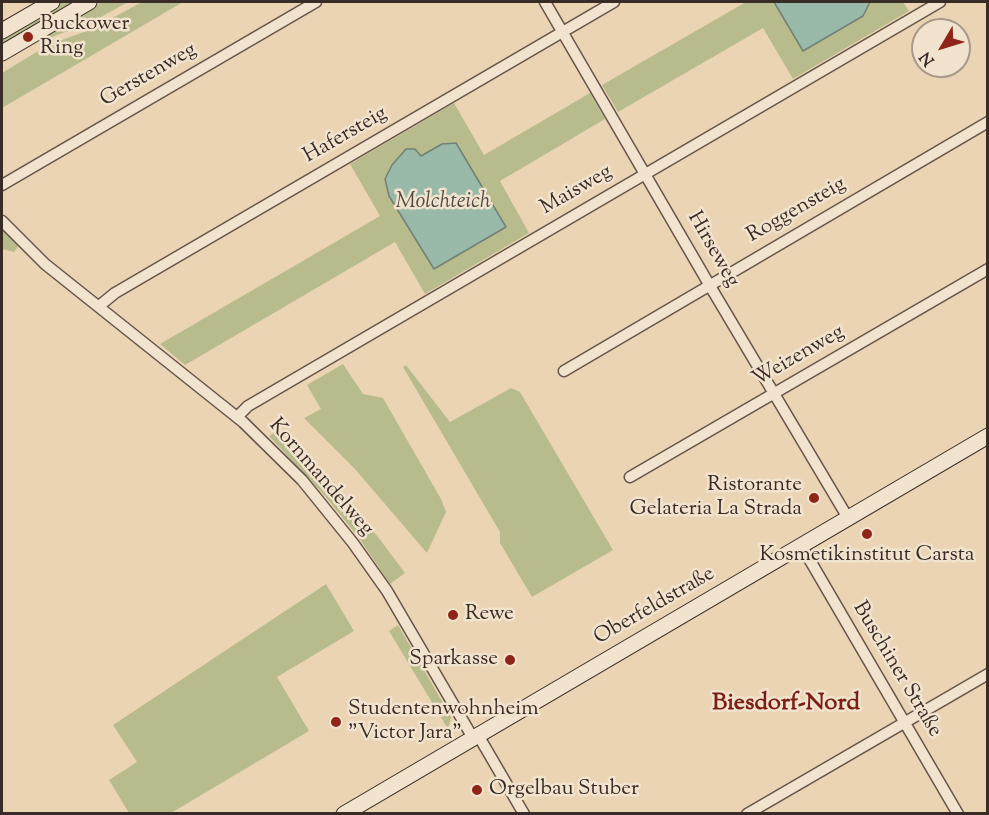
<!DOCTYPE html>
<html>
<head>
<meta charset="utf-8">
<style>
	body { margin:0 }
	#map { position:relative; width:989px; height:815px; overflow:hidden; background:#ebd4b4; font-family:"Sorts Mill Goudy",serif }
	canvas { display:block }
	.frame { position:absolute; inset:0; border:3px solid #392b26; pointer-events:none }
	.north { position:absolute; left:911px; top:18px; width:60px; height:60px; box-sizing:border-box; background:#f2e3ce; border:2px solid #a8998b; border-radius:50%; rotate:232deg; font-size:16px; font-weight:700; line-height:24px; text-align:center; color:#392b26 }
	.north::after { content:''; display:block; margin:auto; width:21px; height:27px; background:#8f2418; clip-path:polygon(50% 0,100% 100%,50% 72%,0 100%) }
</style>
</head>
<body>
<div id="map">
<canvas width="989" height="815"></canvas>
<div class="frame"></div>
<div class="north">N</div>
</div>
<script>
const c = document.querySelector('canvas').getContext('2d');
c.lineJoin = 'round';
function fill(path, color) { c.fillStyle = color; c.fill(path, 'evenodd'); }
const shape = rows => new Path2D(rows.map(r => 'M' + r).join(''));
function strokePath(path, color, width, dash) { c.strokeStyle = color; c.lineWidth = width; c.lineCap = dash ? 'butt' : 'round'; c.setLineDash(dash || []); c.stroke(path); }
function write(font, color, halo, rows, align = 'center') {
  c.font = font + ' "Sorts Mill Goudy",serif'; c.lineWidth = 5; c.setLineDash([]); c.textBaseline = 'middle'; c.strokeStyle = halo; c.fillStyle = color; for (const [text, x, y, turn = 0] of rows) {
    c.save(); c.translate(x, y); c.rotate((+turn || 0) * Math.PI / 180); c.textAlign = isNaN(turn) ? turn : align; if (halo) c.strokeText(text, 0, 0); c.fillText(text, 0, 0); c.restore();
  }
}
const green = shape([
	[61,2,78,2,2,46,2,36],
	[102,2,128,2,90,23,46,39,44,35],
	[142,2,183,2,2,108,2,73,48,45,92,29],
	[746,2,903,2,909,11,793,79,763,28,618,112,602,85],
	[590,93,605,119,500,181,529,233,425,294,395,242,185,365,160,344,380,216,350,164,454,103,484,155],
	[2,227,19,245,14,252,2,249],
	[343,364,363,394,383,398,441,499,446,512,427,553,355,469,304,418,321,409,307,385],
	[406,365,450,422,511,388,520,392,613,550,532,597,500,543,500,532,403,367],
	[276,432,335,487,378,537,405,573,390,584,359,538,325,496,269,436],
	[326,584,354,631,277,677,309,731,171,813,129,813,109,780,137,762,113,725],
	[398,625,451,717,448,729,389,631]
]);
const water = shape([
	[774,2,870,2,863,16,803,51,774,2],
	[456,143,506,227,434,269,389,196,385,179,392,165,406,149,415,149,421,156,442,144,456,143]
]);
const street = shape([
	[545,2,710,286,848,518],
	[2,185,316,2],
	[2,221,45,264,243,422,302,480,353,543,387,591,473,738],
	[99,306,115,293,614,2],
	[564,371,988,122],
	[237,417,248,406,940,2],
	[630,477,988,269],
	[801,545,958,814],
	[478,735,524,814],
	[747,814,988,674]
]);
const secondary = shape([
	[2,31,52,2],
	[2,53,89,2],
	[344,814,988,436]
]);
const markers = [
	[28,37,6,"#8f2418"],
	[814,498,6,"#8f2418"],
	[867,534,6,"#8f2418"],
	[453,615,6,"#8f2418"],
	[510,660,6,"#8f2418"],
	[336,722,6,"#8f2418"],
	[477,790,6,"#8f2418"]
];
const poiNames = [
	["Buckower",40,25],
	["Ring",40,49],
	["Ristorante",802,486,"right"],
	["Gelateria La Strada",802,510,"right"],
	["Kosmetikinstitut Carsta",867,556,"center"],
	["Rewe",465,615],
	["Sparkasse",498,660,"right"],
	["Studentenwohnheim",348,710],
	["\"Victor Jara\"",348,734],
	["Orgelbau Stuber",489,790]
];
const streetNames = [
	["Gerstenweg",149,76,-30],
	["Hafersteig",346,136,-30],
	["Maisweg",577,191,-30],
	["Roggensteig",797,211,-30],
	["Hirseweg",712,250,60],
	["Weizenweg",799,357,-30],
	["Kornmandelweg",320,478,49],
	["Oberfeldstraße",655,607,-30],
	["Buschiner Straße",896,670,59]
];
const waterNames = [
	["Molchteich",443,203]
];
const quarterNames = [
	["Biesdorf-Nord",786,705]
];
fill(green, '#b8bc8c');
fill(water, '#99b9a9');
strokePath(water, '#738075', 1.5);
strokePath(street, '#66554a', 13);
strokePath(secondary, '#392b26', 17);
strokePath(street, '#f2e3ce', 10);
strokePath(secondary, '#f2e3ce', 15);
for (const [x, y, r, color] of markers) { const dot = new Path2D(); dot.arc(x, y, r, 0, 2 * Math.PI); c.fillStyle = color; c.fill(dot); strokePath(dot, '#f2e3ce', 2); }
write('21px', '#392b26', '#f2e3ce', poiNames, 'left');
write('21px', '#392b26', '#f2e3ce', streetNames);
write('italic 22px', '#514e47', '#f2e3ce', waterNames);
write('bold 24px', '#7a1f14', '#f2e3ce', quarterNames);
</script>
</body>
</html>
